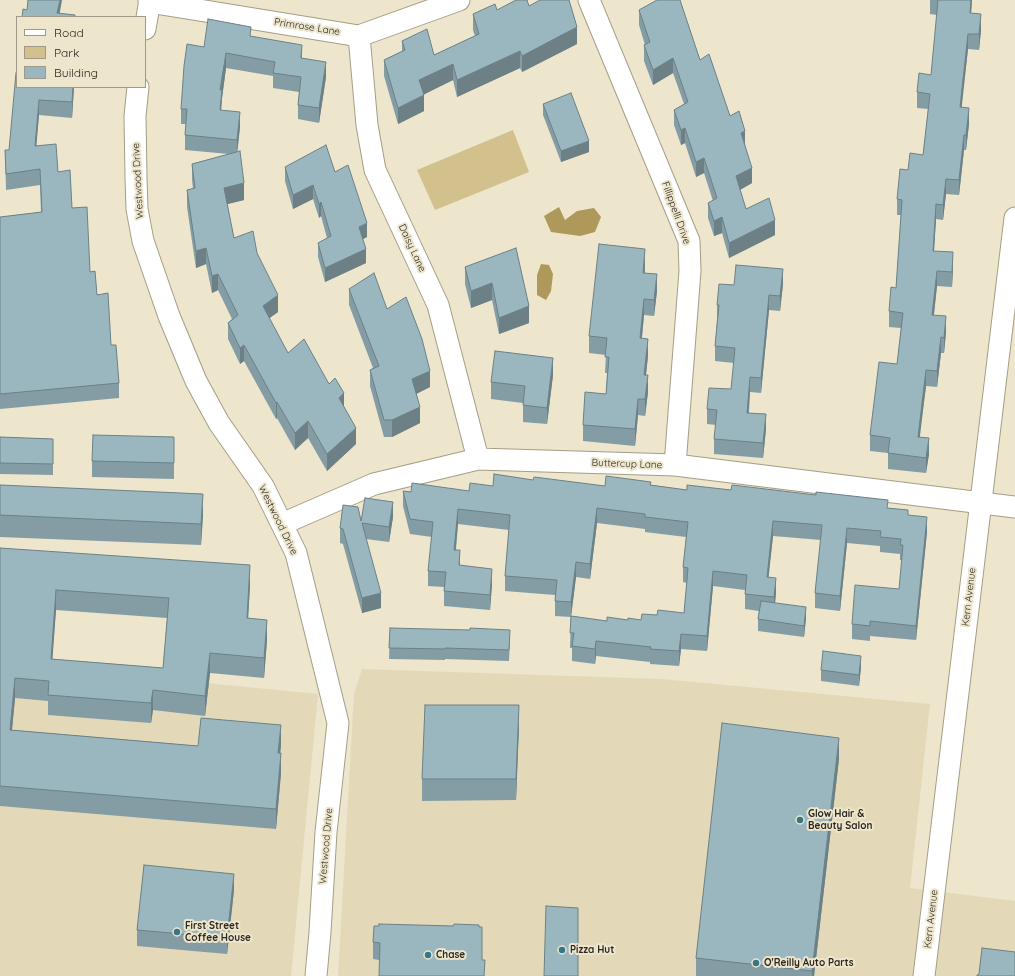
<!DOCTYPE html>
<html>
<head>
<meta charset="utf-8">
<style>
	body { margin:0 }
	#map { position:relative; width:1015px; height:976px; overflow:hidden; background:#ede5cc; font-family:Quicksand,sans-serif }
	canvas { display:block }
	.legend { position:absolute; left:16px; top:16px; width:130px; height:72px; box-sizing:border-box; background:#ede5cc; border:1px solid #a09987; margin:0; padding:5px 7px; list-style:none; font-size:12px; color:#2c281f }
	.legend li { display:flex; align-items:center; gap:8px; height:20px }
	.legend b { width:20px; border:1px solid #a09987 }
</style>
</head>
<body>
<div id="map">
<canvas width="1015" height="976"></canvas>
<ul class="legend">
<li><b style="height:5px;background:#fff"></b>Road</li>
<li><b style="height:11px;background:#d2c18c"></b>Park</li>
<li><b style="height:11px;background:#9ab7c0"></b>Building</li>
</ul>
</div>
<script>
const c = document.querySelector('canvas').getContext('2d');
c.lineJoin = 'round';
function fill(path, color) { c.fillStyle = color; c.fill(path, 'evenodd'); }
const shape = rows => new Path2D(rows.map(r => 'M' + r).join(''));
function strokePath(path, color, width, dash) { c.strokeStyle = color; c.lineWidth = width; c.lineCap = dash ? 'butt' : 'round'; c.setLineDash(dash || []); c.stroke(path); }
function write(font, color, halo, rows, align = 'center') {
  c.font = font + ' Quicksand,sans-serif'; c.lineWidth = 4; c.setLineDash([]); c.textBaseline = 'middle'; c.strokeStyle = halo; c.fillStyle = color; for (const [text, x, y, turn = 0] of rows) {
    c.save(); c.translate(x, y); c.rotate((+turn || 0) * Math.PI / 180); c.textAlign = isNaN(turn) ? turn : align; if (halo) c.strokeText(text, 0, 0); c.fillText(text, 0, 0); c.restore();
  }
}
const built = shape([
	[0,663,318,694,291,976,0,976],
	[362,669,661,679,930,704,910,888,1015,901,1015,976,338,976,354,694]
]);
const green = shape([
	[513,130,529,172,435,210,417,170]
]);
const water = shape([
	[559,207,565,220,577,211,594,208,601,217,595,232,580,236,551,232,544,216],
	[541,264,549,265,553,274,551,291,546,300,537,295,537,275]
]);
const minor = shape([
	[589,0,689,241,690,271,675,465],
	[149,2,359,36,459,0],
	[145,29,150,0],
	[359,36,367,125,375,170,438,305,478,459],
	[138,87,135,116,136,177,137,209,143,241,169,316,196,381,219,423,263,486,296,553,338,723,326,832,320,932,316,976],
	[282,524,374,484,478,459,675,465,1015,507],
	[924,976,1015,218]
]);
const wall = shape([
	[930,0,972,0,971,13,981,30,979,50,968,49,961,107,969,124,966,150,964,150,959,195,946,194,943,220,936,219,934,251,953,268,952,287,937,286,934,315,946,332,944,353,941,353,937,387,926,386,919,437,929,454,926,473,888,469,888,453,870,451,870,435,897,364,901,328,889,327,889,311,896,288,901,215,897,215,897,199,908,170,923,155,928,109,917,108,917,92,931,75,937,15,930,14],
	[529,6,577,44,522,72,520,68,457,97,453,80,424,94,424,111,398,124,384,76,384,60,402,51,402,41,434,55,475,36,473,30,473,14],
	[639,10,700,60,745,146,752,183,740,190,746,209,775,235,729,258,722,233,714,236,708,218,708,203,713,201,704,173,696,177,685,143,681,145,674,125,674,110,684,104,673,73,653,85,644,61,644,45,645,45,639,25],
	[251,36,302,58,326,77,319,123,298,119,298,105,299,92,273,88,273,76,226,68,222,98,221,110,240,127,237,152,244,200,227,204,234,238,257,253,278,312,269,318,288,353,329,384,344,408,356,444,327,471,308,438,295,450,277,418,276,419,244,361,240,364,228,339,228,323,232,319,218,290,212,293,206,264,196,268,193,248,187,207,187,190,193,189,192,180,192,164,229,154,185,150,185,135,186,124,181,124,181,109,204,47],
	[17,73,74,87,72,118,39,115,36,146,58,172,72,208,90,272,97,295,111,345,119,383,119,398,0,409,0,217,41,212,40,185,6,190,5,150,9,150],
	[543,104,589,152,561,162,543,115],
	[285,167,335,172,367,237,363,239,366,263,325,282,318,257,318,243,327,238,321,216,319,218,313,199,293,209,285,181],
	[645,266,645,273,657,291,654,316,644,315,642,338,648,356,646,375,648,392,645,416,638,415,635,446,583,441,583,425,606,394,607,373,605,373,606,355,589,353,589,336],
	[465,267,529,306,529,323,499,334,492,300,471,308,465,284],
	[783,284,780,311,769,310,761,393,750,392,749,413,766,429,763,458,714,454,714,439,716,425,707,424,707,409,731,389,734,363,715,361,715,346,717,320,717,305,734,285],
	[349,289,387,309,430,387,416,394,420,423,392,437,384,437,370,386,370,370,373,368,349,305],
	[553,375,547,424,523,422,523,403,491,399,491,382],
	[0,437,53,439,53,475,0,474],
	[174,454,174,479,92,477,92,461],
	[533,480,605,486,651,485,687,490,888,508,908,515,927,532,916,640,870,636,870,641,852,639,852,624,899,589,902,560,900,560,900,554,880,552,880,546,847,543,840,611,815,608,815,593,821,540,773,536,768,577,776,593,775,603,806,618,804,637,758,631,758,619,759,611,745,609,745,590,713,586,707,651,681,649,679,666,650,664,650,662,596,656,595,664,572,661,572,648,570,648,571,617,555,616,555,595,505,591,505,576,509,530,458,524,456,550,460,565,492,584,490,610,444,606,444,587,428,586,428,571,432,537,410,534,403,506,403,491,411,492,469,491,493,486],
	[597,523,645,529,645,532,686,537,683,567,683,582,687,583,684,613,657,615,641,620,607,621,571,616,576,577,590,579],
	[0,485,203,515,201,545,0,537],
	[393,517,389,542,366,539,381,608,362,613,343,544,340,543,340,528],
	[0,548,250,585,248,618,267,640,264,678,210,673,205,716,153,710,151,723,48,715,48,701,15,698,12,730,198,746,281,745,280,753,281,773,276,829,0,806],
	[56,610,167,618,163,668,52,659],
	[390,628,510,641,509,661,445,659,445,660,389,659],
	[861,667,859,686,821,681,821,670],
	[519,726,516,800,422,801,422,779],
	[839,759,814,976,696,976,696,958],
	[234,890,227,954,137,946,137,930],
	[479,925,379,960,373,959,373,942,453,926]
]);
const shadedWall = shape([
	[60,0,62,0,59,17,57,13],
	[971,0,972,0,970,29,970,13],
	[981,14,981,30,979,50,979,34],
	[577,27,577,44,522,72,522,56],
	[968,34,968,49,960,123,960,107],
	[302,45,302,60,301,58],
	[520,51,520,68,457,97,457,80],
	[226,53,226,68,222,98,220,125,220,90],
	[673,58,673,73,653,85,653,70],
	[326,62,326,77,319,123,319,108],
	[453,64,453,80,419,97,419,80],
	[73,87,74,87,72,118,72,102],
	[424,95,424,111,398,124,398,108],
	[39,100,39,115,35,162,35,146],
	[969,108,969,124,966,150,966,135],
	[240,112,240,127,237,155,237,140],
	[685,128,685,143,681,145,681,130],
	[745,131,745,146,741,133],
	[964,135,964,150,959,195,959,180],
	[589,141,589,152,561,162,561,151],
	[704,158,704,173,696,177,696,162],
	[752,168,752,183,736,192,736,176],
	[946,179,946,194,943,220,943,205],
	[244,183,244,200,224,205,224,188],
	[313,185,313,199,293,209,293,195],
	[321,202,321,216,319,218,319,204],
	[936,204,936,219,933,267,933,251],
	[722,217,722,233,714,236,714,221],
	[775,220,775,235,729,258,729,243],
	[367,223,367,237,359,241,359,227],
	[206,248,206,264,196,268,196,251],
	[366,249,366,263,325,282,325,268],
	[645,249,645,266,643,289,643,273],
	[953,252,953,268,952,287,952,272],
	[783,269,783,284,780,311,780,296],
	[937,271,937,286,932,330,932,315],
	[218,274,218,290,212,293,212,276],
	[657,274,657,291,654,316,654,300],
	[492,283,492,300,471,308,471,291],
	[278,295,278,312,263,323,263,306],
	[769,295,769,310,761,393,761,378],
	[644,299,644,315,640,355,640,338],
	[529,306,529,323,499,334,499,318],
	[946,316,946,332,944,353,944,338],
	[941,337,941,353,937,387,937,371],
	[648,339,648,356,644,391,644,375],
	[244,345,244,361,240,364,240,348],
	[553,358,553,375,547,424,547,408],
	[926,370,926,386,918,452,918,437],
	[430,371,430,387,412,396,412,379],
	[648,375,648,392,645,416,645,399],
	[750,377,750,392,747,428,747,413],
	[344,393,344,410,339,398],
	[638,399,638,415,635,446,635,429],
	[277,402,277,418,276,419,276,403],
	[420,407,420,423,392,437,392,420],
	[766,414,766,429,763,458,763,443],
	[308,421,308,438,295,450,295,433],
	[356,428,356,444,327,471,327,454],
	[929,438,929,454,926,473,926,458],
	[203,494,203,515,201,545,201,524],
	[393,502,393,517,389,542,389,527],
	[597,508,597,523,590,579,590,564],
	[458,509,458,524,454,565,454,550],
	[927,517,927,532,916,640,916,626],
	[773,521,773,536,767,592,767,577],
	[847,528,847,543,840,611,840,596],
	[460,550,460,565,459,580,459,565],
	[576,562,576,577,571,617,571,602],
	[250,565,250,585,247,638,247,618],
	[492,569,492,584,490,610,490,595],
	[713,571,713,586,707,651,707,636],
	[776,578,776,593,774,612,774,597],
	[56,590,56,610,51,679,51,659],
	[381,593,381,608,362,613,362,598],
	[806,607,806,618,804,637,804,626],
	[267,620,267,640,264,678,264,658],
	[681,634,681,649,679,666,679,651],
	[596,641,596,656,595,664,595,649],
	[210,653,210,673,205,716,205,696],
	[861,656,861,667,859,686,859,675],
	[15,678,15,698,10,750,10,730],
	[153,690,153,710,151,723,151,703],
	[519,705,519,726,516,800,516,779],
	[281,725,281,745,278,773,278,753],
	[839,738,839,759,814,976,812,976,812,971],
	[281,753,281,773,276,829,276,809],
	[234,874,234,890,227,954,227,938]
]);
const building = shape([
	[28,0,60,0,57,13,75,15,75,17,22,17,23,9,27,10,28,0],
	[516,0,527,0,529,6,540,0,569,0,577,27,522,56,520,51,457,80,453,64,419,80,424,95,398,108,384,60,405,50,402,41,427,29,434,55,479,34,473,14,495,4,497,10,516,0],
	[657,0,680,0,700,60,709,54,730,116,739,111,745,131,741,133,752,168,736,176,746,209,769,198,775,220,729,243,722,217,714,221,708,203,717,198,704,158,696,162,685,128,681,130,674,110,688,102,673,58,653,70,644,45,650,42,639,10,657,0],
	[938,0,971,0,970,13,981,14,979,34,968,34,960,107,969,108,966,135,964,135,959,180,946,179,943,205,936,204,933,251,953,252,952,272,937,271,932,315,946,316,944,338,941,337,937,371,926,370,918,437,929,438,926,458,888,453,890,438,870,435,879,362,897,364,903,313,889,311,891,287,896,288,902,200,897,199,900,169,908,170,910,153,923,155,930,94,917,92,919,73,931,75,938,0],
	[208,19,251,27,250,36,302,45,301,58,326,62,319,108,298,105,301,77,273,73,275,62,226,53,220,90,222,90,220,110,240,112,237,140,185,135,187,109,181,109,184,66,187,44,204,47,208,19],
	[16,73,17,73,17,87,73,87,72,102,39,100,35,146,56,144,58,172,70,170,72,208,87,207,90,272,95,271,97,295,108,293,111,345,116,345,119,383,0,394,0,217,42,212,40,169,6,174,5,150,9,150,16,73],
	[571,93,589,141,561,151,543,104,571,93],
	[326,145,335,172,348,165,367,223,359,227,366,249,325,268,318,243,331,236,321,202,319,204,313,185,293,195,285,167,326,145],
	[240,151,244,183,224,188,234,238,253,231,257,253,278,295,263,306,288,353,304,339,329,384,335,378,344,393,339,398,356,428,327,454,308,421,295,433,277,402,276,403,244,345,240,348,228,323,238,315,218,274,212,276,206,248,196,251,193,231,187,190,195,188,192,164,240,151],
	[599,244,645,249,643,273,657,274,654,300,644,299,640,338,648,339,644,375,648,375,645,399,638,399,635,429,583,425,585,392,606,394,609,357,605,357,607,338,589,336,599,244],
	[516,248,529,306,499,318,492,283,471,291,465,267,516,248],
	[736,265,783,269,780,296,769,295,761,378,750,377,747,413,766,414,763,443,714,439,717,410,707,409,709,388,731,389,735,348,715,346,719,305,717,305,719,284,734,285,736,265],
	[374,273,387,309,406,297,422,339,430,371,412,379,420,407,392,420,384,420,370,370,379,366,349,289,374,273],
	[495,351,553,358,547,408,523,405,525,386,491,382,495,351],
	[93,435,174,437,174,463,92,461,93,435],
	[0,437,53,439,53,464,0,463,0,437],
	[494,474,533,480,534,477,605,486,606,476,651,482,650,485,687,490,687,485,731,490,732,485,816,495,816,492,888,500,887,508,908,510,908,515,927,517,916,626,870,621,870,626,852,624,855,585,899,589,903,545,900,545,901,539,880,537,881,531,847,528,840,596,815,593,822,525,773,521,767,577,776,578,774,597,745,594,747,575,713,571,707,636,681,634,679,651,650,649,651,647,596,641,595,649,572,646,574,633,570,633,571,616,607,621,607,617,628,620,628,618,641,620,642,614,657,615,658,610,684,613,688,568,683,567,688,522,645,517,645,514,597,508,590,564,576,562,571,602,555,601,557,580,505,576,510,515,458,509,454,550,460,550,459,565,492,569,490,595,444,591,446,572,428,571,433,522,410,519,403,491,411,492,412,483,469,491,470,483,493,486,494,474],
	[0,485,203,494,201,524,0,515,0,485],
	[365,498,393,502,389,527,362,523,381,593,362,598,343,529,340,528,343,505,358,507,361,521,365,498],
	[0,548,250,565,247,618,267,620,264,658,210,653,205,696,153,690,151,703,48,695,49,681,15,678,10,730,198,746,201,718,281,725,278,753,281,753,276,809,0,786,0,548],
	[56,590,169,598,163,668,51,659,56,590],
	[761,601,806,607,804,626,758,619,761,601],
	[390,628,470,630,470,628,510,630,509,650,445,648,445,649,389,648,390,628],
	[823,651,861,656,859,675,821,670,823,651],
	[425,705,519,705,516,779,422,779,425,705],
	[722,723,839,738,812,971,696,958,722,723],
	[144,865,234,874,227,938,137,930,144,865],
	[546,906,578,908,578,976,544,976,546,906],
	[379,924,453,926,454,924,479,925,479,927,482,927,482,960,485,960,484,976,379,976,380,943,373,942,374,926,379,926,379,924],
	[982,948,1015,952,1015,976,977,976,977,975,979,974,982,948]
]);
const markers = [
	[800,820,4,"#347788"],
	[177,932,4,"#347788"],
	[562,950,4,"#347788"],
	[428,955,4,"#347788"],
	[756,963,4,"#347788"]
];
const streetNames = [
	["Primrose Lane",307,27,9],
	["Westwood Drive",138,181,-93],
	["Fillippelli Drive",676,213,70],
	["Daisy Lane",412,248,65],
	["Buttercup Lane",627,464,2],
	["Westwood Drive",278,520,64],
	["Kern Avenue",969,597,-83],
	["Westwood Drive",326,846,-85],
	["Kern Avenue",931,919,-83]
];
const poiNames = [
	["Glow Hair &",808,814],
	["Beauty Salon",808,826],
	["First Street",185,926],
	["Coffee House",185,938],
	["Pizza Hut",570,950],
	["Chase",436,955],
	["O'Reilly Auto Parts",764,963]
];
fill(built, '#e3d9b8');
fill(green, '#d2c18c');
fill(water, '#ae995b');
strokePath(minor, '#a59d85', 23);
strokePath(minor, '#fff', 21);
fill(wall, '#849da5');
fill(shadedWall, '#6c8086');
fill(building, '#9ab7c0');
strokePath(building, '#6c8086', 1);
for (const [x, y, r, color] of markers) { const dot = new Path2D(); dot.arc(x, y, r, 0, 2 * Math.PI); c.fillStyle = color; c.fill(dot); strokePath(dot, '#ede5cc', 1.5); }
write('10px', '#2c281f', '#ede5cc', streetNames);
write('bold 10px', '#2c281f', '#ede5cc', poiNames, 'left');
</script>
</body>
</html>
